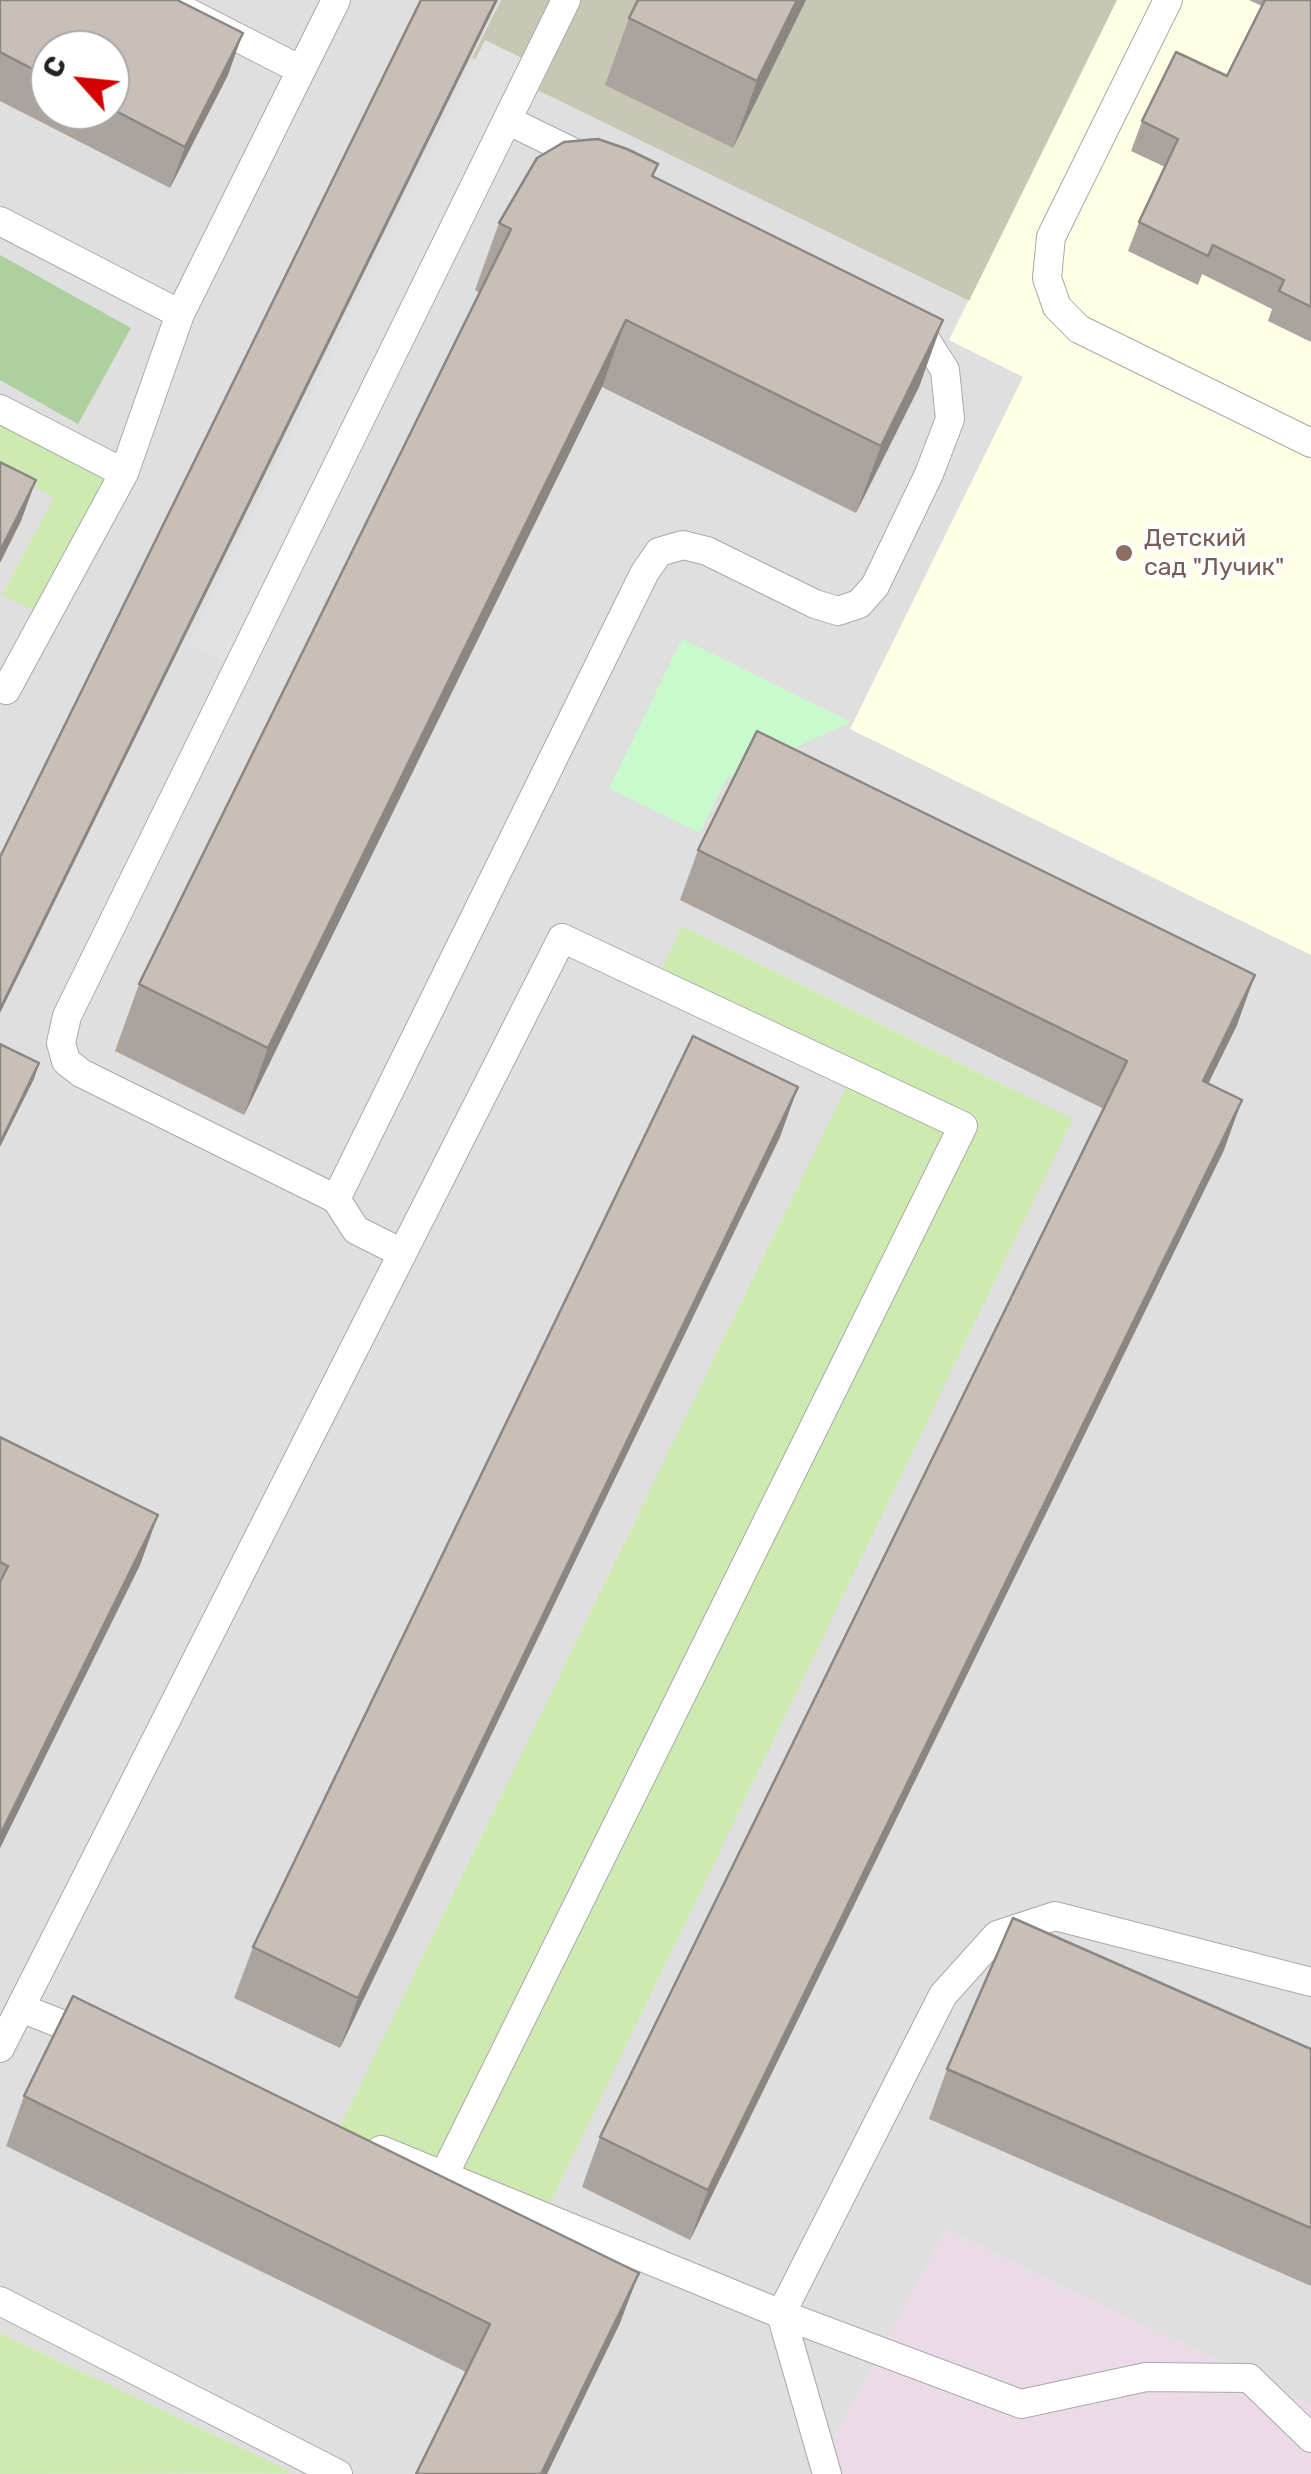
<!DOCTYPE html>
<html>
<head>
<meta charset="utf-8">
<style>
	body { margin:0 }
	#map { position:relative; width:1311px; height:2474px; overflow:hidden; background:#f2efe9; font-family:Rubik,sans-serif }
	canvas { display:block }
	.north { position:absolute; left:30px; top:30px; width:100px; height:100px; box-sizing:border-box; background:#fff; border:2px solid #a7a7a7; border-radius:50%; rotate:297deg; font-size:28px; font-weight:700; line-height:40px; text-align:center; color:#222 }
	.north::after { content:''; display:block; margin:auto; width:35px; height:45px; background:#d40000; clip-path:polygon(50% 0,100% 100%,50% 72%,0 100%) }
</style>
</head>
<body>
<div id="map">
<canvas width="1311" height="2474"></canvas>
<div class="north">С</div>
</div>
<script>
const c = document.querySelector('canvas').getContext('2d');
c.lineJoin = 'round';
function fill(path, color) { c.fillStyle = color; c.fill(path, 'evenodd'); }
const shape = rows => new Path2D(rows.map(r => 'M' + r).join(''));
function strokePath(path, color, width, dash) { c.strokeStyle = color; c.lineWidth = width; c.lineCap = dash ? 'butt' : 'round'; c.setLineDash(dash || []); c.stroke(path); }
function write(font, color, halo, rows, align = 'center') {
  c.font = font + ' Rubik,sans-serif'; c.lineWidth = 8; c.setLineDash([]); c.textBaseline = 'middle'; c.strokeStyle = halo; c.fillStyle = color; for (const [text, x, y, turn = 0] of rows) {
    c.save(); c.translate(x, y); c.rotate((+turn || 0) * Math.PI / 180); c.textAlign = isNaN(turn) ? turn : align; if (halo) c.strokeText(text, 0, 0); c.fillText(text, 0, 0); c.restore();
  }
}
const residential = shape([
	[0,0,501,0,473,58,968,301,1117,0,1311,0,1311,2406,946,2230,815,2474,0,2474],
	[50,50,110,50,110,110,50,110]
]);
const industrial = shape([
	[946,2230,1311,2406,1311,2474,815,2474]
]);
const education = shape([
	[1117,0,1311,0,1311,955,850,729,1023,377,949,340]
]);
const construction = shape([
	[501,0,1117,0,969,301,472,58]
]);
const grass = shape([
	[0,409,124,473,46,617,2,595,54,497,0,470],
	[682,926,1073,1119,544,2216,337,2133,852,1075,656,981],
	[0,2333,294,2473,0,2474]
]);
const forest = shape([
	[0,255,131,328,78,424,0,380]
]);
const park = shape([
	[682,639,851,722,726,779,700,833,609,788]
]);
const parking = shape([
	[485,40,522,58,226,662,188,643]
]);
const lane = shape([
	[164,0,301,70],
	[1168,0,1051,237,1047,278,1057,307,1079,329,1311,443],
	[507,120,591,161],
	[0,221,180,314,124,473,0,409],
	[180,314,336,0],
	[6,690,124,473],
	[336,1199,645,572,659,552,683,545,707,551,815,604,838,611,859,604,875,586,929,474,950,419,945,370,922,334,909,325],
	[402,1253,356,1230,336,1199,81,1073,66,1061,61,1043,67,1016,566,0],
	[21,2008,94,2037],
	[0,2048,562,938,963,1126,444,2175],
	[381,2150,781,2314,1021,2404,1146,2377,1249,2378,1311,2438],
	[0,2301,338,2474],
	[827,2474,781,2314,943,1995,997,1935,1055,1916,1311,1982]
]);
const wall = shape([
	[0,0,228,75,170,188,0,101],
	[50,50,110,50,110,110,50,110],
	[638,0,806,0,733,148,605,85,629,18],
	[1249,0,1311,0,1311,342,1268,321,1272,309,1202,274,1198,285,1128,251,1139,222,1165,167,1131,151,1142,121,1227,76,1262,6],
	[658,164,653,177,943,320,919,387,856,513,602,387,244,1115,115,1051,139,984,480,293,475,290,499,223],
	[698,850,1237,1025,1208,1084,1224,1150,690,2240,582,2187,600,2137,1104,1109,680,900],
	[780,1137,340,2048,234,1998,253,1947],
	[0,1437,158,1515,140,1565,0,1848],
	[1311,2049,1311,2286,929,2119,947,2069],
	[24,2096,620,2323,547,2474,416,2474,466,2372,6,2146]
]);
const shadedWall = shape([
	[496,0,498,0,0,1013,0,1009],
	[797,0,806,0,733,148,757,81],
	[243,33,228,75,170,188,185,147],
	[626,320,602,387,244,1115,268,1048],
	[943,320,919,387,856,513,881,446],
	[36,480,21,521,0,563,0,551],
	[1255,975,1237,1025,1185,1131,1203,1081],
	[39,1063,34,1079,0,1147,0,1143],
	[798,1087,780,1137,340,2048,358,1998],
	[1242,1100,1224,1150,690,2240,708,2190],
	[158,1515,140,1565,0,1848,0,1835],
	[639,2273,620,2323,547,2474,541,2474]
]);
const building = shape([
	[0,0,177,0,243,33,185,147,110,108,110,50,50,50,50,78,0,52,0,0],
	[421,0,496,0,0,1009,0,857,421,0],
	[638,0,797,0,757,81,629,18,638,0],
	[1265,0,1311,0,1311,307,1279,291,1284,280,1213,245,1208,256,1139,222,1178,139,1142,121,1176,52,1227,76,1265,0],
	[598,139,627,149,658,164,652,176,943,320,881,446,626,320,268,1048,139,984,511,229,499,223,537,158,564,142,598,139],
	[0,462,36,480,0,551,0,462],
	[757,731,1255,975,1203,1081,1242,1100,708,2190,600,2137,1127,1061,698,850,757,731],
	[693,1036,798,1087,358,1998,253,1947,693,1036],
	[0,1044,39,1063,0,1143,0,1044],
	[0,1437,158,1515,0,1835,0,1582,8,1566,0,1562,0,1437],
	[1013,1918,1311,2049,1311,2228,947,2069,1013,1918],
	[73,1996,639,2273,541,2474,416,2474,490,2324,24,2096,73,1996]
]);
const markers = [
	[1124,553,10,"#8d6e63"]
];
const educationNames = [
	["Детский",1144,539],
	["сад \"Лучик\"",1144,568]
];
fill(residential, '#e0dfdf');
fill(industrial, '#ebdbe8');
fill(education, '#ffffe5');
fill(construction, '#c7c7b4');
fill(grass, '#cdebb0');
fill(forest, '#add19e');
fill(park, '#c8facc');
fill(parking, '#e2e2e2');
strokePath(lane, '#a9a9a9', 30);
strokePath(lane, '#fff', 28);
fill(wall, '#aba49e');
fill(shadedWall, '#8b8681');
fill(building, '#c7bfb8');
strokePath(building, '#8b8681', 2.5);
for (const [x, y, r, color] of markers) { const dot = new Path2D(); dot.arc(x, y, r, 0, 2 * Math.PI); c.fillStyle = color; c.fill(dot); strokePath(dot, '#fff', 4); }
write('25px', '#785e54', '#fff', educationNames, 'left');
</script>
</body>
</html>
